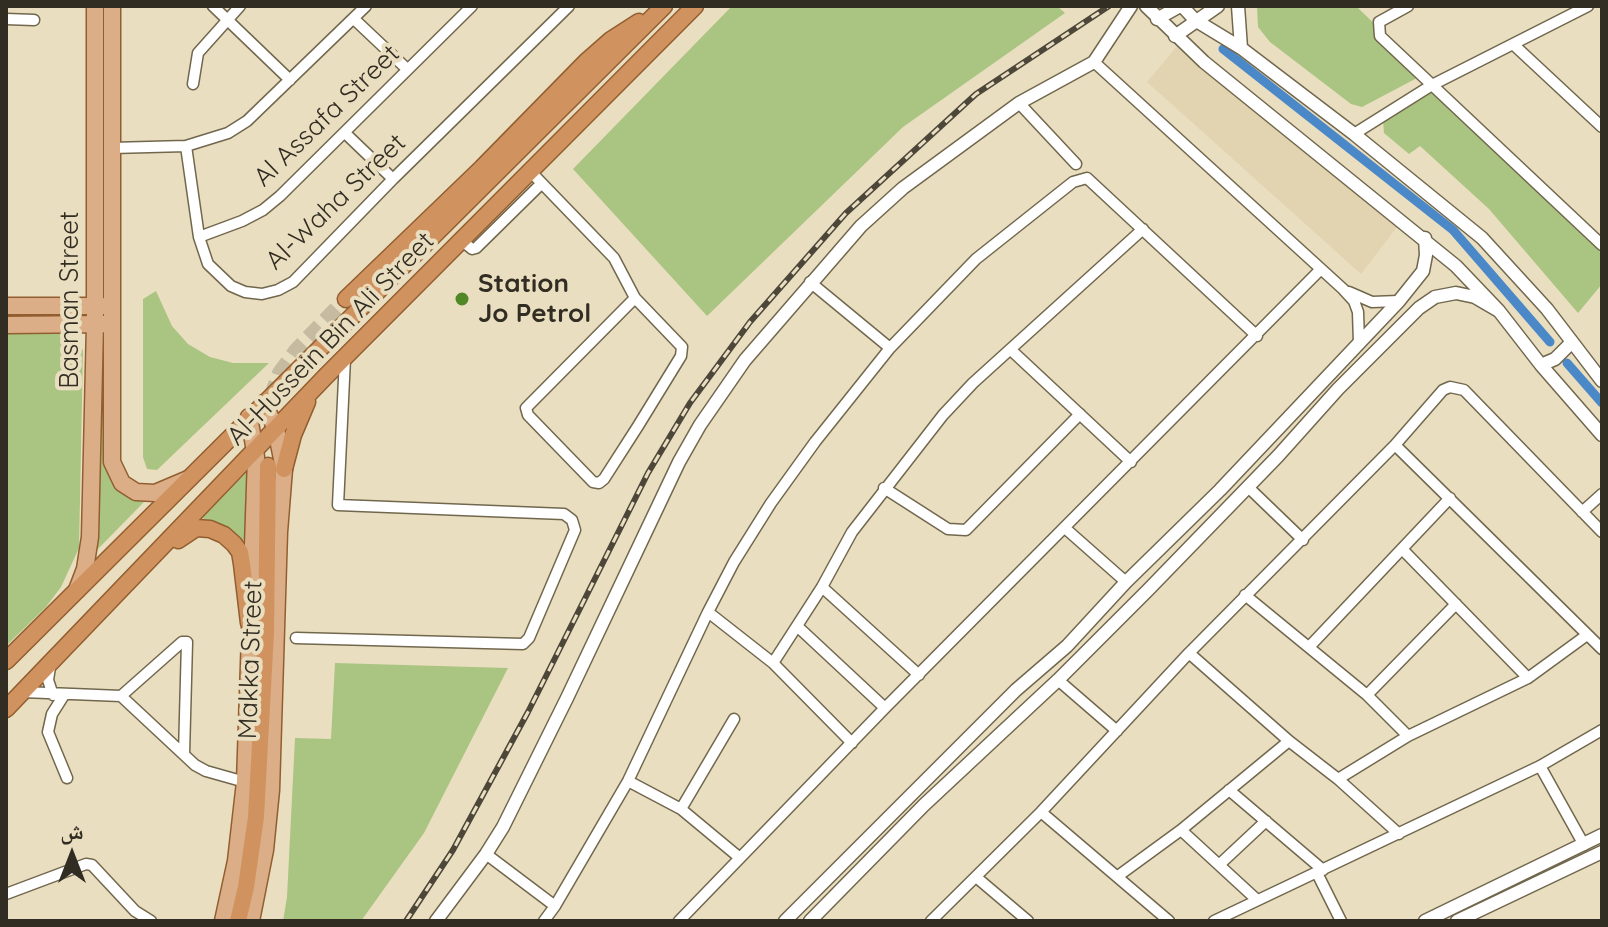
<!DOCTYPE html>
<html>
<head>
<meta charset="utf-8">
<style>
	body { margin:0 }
	#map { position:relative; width:1608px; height:927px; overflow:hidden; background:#eadec1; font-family:Quicksand,"Noto Naskh Arabic",sans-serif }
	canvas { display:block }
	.frame { position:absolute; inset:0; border:8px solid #322d22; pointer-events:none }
	.north { position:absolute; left:32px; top:815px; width:80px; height:80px; -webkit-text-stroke:6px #eadec1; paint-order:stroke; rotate:0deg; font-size:22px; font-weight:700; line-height:32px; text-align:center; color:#322d22 }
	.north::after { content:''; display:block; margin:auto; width:28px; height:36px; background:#322d22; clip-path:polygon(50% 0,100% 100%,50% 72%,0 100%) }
</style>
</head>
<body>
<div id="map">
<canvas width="1608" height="927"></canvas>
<div class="frame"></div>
<div class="north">ش</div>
</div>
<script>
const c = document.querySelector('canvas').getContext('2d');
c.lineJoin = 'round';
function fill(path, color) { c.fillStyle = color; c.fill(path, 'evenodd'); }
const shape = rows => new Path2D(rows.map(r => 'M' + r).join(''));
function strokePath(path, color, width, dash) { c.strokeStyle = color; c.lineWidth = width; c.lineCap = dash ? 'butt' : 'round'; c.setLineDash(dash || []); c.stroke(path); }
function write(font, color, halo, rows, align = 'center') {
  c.font = font + ' Quicksand,sans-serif'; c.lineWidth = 8; c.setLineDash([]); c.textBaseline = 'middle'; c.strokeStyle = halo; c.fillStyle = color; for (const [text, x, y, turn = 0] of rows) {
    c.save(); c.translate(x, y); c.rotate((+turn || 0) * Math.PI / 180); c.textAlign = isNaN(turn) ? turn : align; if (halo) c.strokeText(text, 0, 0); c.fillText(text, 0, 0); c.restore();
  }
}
const built = shape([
	[1183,39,1404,218,1361,274,1147,82]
]);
const green = shape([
	[100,6,106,6,107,293,101,305],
	[732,6,1057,6,1065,13,903,127,707,316,573,169],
	[1257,6,1356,6,1420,68,1417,78,1362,107,1351,104,1270,42,1258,27],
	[1432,91,1602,246,1602,284,1578,313,1489,209,1420,146,1409,154,1384,133,1383,120],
	[156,291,172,326,188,344,210,357,233,363,269,363,157,470,147,469,143,457,143,299],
	[6,332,59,333,71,338,83,350,79,548,61,587,46,607,6,646],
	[100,332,104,332,103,387,107,406,106,469,118,490,130,498,144,502,95,552],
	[247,472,248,538,242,540,228,529,202,518],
	[335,663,508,668,424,833,361,921,283,921,287,897,295,738,331,739]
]);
const canal = shape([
	[1223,49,1453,230,1550,342],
	[1567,363,1602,403]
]);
const trunkTunnel = shape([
	[271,398,280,373,296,351,346,299]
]);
const minor = shape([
	[213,6,290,80],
	[1408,6,1379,22,1380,36,1602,245],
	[6,19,34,20],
	[354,19,407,69],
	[1514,45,1602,127],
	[1094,62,1343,289,1354,301,1358,312,1359,343],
	[193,84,198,53,240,6],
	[1019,103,1076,164],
	[345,133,393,179],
	[1354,134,1432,85,1588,6],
	[186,146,199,237,208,264,231,286,245,292,262,294,278,290,293,282,393,179,569,6],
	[112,148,186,146,228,133,247,121,366,6],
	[530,171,614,258,635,298,682,347,681,356,638,426,604,479,599,483,593,482,528,415,526,408,635,298],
	[199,237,242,221,263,210,280,196,472,6],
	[461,240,472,249,476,248,541,184],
	[810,282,890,348],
	[1349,292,1372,302,1399,301],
	[1011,350,1131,462],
	[1395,445,1602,649],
	[1248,487,1303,540],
	[884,488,948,529,966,530,1080,414],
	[1582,512,1602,494],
	[1066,529,1126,582],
	[1403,550,1528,678],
	[822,587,919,675],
	[1245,595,1367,695,1408,736],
	[708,612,773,663,852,743],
	[797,626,885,708],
	[296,638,523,644,529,638,575,530,572,520,564,514,338,505,345,358],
	[1310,646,1450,498],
	[1189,653,1289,741,1338,779,1399,834],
	[773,663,822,587,852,532,943,415,973,383,1143,229],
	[50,667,48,680,53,695],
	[1058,680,1117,731],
	[23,692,121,696,195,765,206,771,245,782],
	[64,695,52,714,48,732,67,778],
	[1367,695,1456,604],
	[121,696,182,642,187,642,184,754],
	[1540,766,1584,845],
	[1338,779,1408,736,1528,678,1587,635],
	[628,781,681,809,740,858],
	[1229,790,1323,870],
	[681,809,734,719],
	[1041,812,1169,921],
	[1181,830,1256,899],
	[486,854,555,906],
	[1220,864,1266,821],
	[1317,873,1341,921],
	[1118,876,1181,830,1289,741],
	[976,877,1028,921],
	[6,894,86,864,92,865,135,911,151,921],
	[544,921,555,906,628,781,708,612,734,562,771,503,815,442,890,348,976,259,1073,182,1087,178,1257,336],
	[679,921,885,708,1321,269],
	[931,921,1041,812,1189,653,1395,445,1443,390,1450,387,1464,390,1602,532],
	[1214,921,1540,766,1602,730]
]);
const tertiary = shape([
	[1146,6,1204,62,1456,266,1499,311,1541,365,1602,435],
	[1182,6,1195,20,1241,48,1354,134,1482,238,1547,309,1602,381],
	[1238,6,1241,48],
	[1157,19,1180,6],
	[1175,36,1218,6],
	[1541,365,1555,359,1572,342],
	[436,921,486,854,503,827,567,698,679,462,700,425,745,360,861,226,903,188,1019,103,1094,62,1131,6],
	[785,921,1016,690,1067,646,1126,582,1220,490,1399,301,1423,271,1426,255,1425,238],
	[810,921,924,805,1058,680,1148,590,1278,456,1338,389,1419,308,1435,297,1456,293,1475,297,1499,311],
	[1425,921,1602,835],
	[1457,921,1602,852]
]);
const primary = shape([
	[112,6,112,462,122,483,136,492,155,493,188,479],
	[6,306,103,306],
	[6,325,104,324],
	[77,590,85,569,90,537,95,324,95,6],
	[223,921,236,861,245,782,256,457,249,417],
	[251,921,265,850,271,790,279,532,284,469,276,429,264,403]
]);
const trunk = shape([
	[346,299,482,168,586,62,611,40,639,22],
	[284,469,293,435,307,402],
	[178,540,196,528,210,529,224,535,234,544,240,552,242,564,249,623],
	[6,661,664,6],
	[6,709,326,376,695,6],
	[238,921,246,887,256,817,266,633,268,466]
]);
const rail = shape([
	[406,921,453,850,528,712,648,473,690,403,750,322,846,213,976,94,1109,6]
]);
const markers = [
	[462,299,8,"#4f8824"]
];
const streetNames = [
	["Al Assafa Street",327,116,-44],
	["Al-Waha Street",336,202,-44],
	["Basman Street",70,300,-90],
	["Al-Hussein Bin Ali Street",331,339,-46],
	["Makka Street",251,660,-88]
];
const poiNames = [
	["Station",478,284],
	["Jo Petrol",478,314]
];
fill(built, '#e2d4b0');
fill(green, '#aac481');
strokePath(canal, '#4b88c7', 9);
strokePath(trunkTunnel, '#c5bba1', 16, [16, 8]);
strokePath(minor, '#71674d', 13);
strokePath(tertiary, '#71674d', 15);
strokePath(primary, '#925e30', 19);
strokePath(trunk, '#925e30', 19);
strokePath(minor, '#fff', 10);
strokePath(tertiary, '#fff', 12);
strokePath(primary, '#dcae87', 16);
strokePath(trunk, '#d0935f', 16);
strokePath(rail, '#4d473a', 6);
strokePath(rail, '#eadec1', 3, [9]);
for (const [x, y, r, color] of markers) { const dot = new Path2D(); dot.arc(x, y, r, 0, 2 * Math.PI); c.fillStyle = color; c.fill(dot); strokePath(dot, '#eadec1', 3); }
write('26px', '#322d22', '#eadec1', streetNames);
write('bold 26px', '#322d22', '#eadec1', poiNames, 'left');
</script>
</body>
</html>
